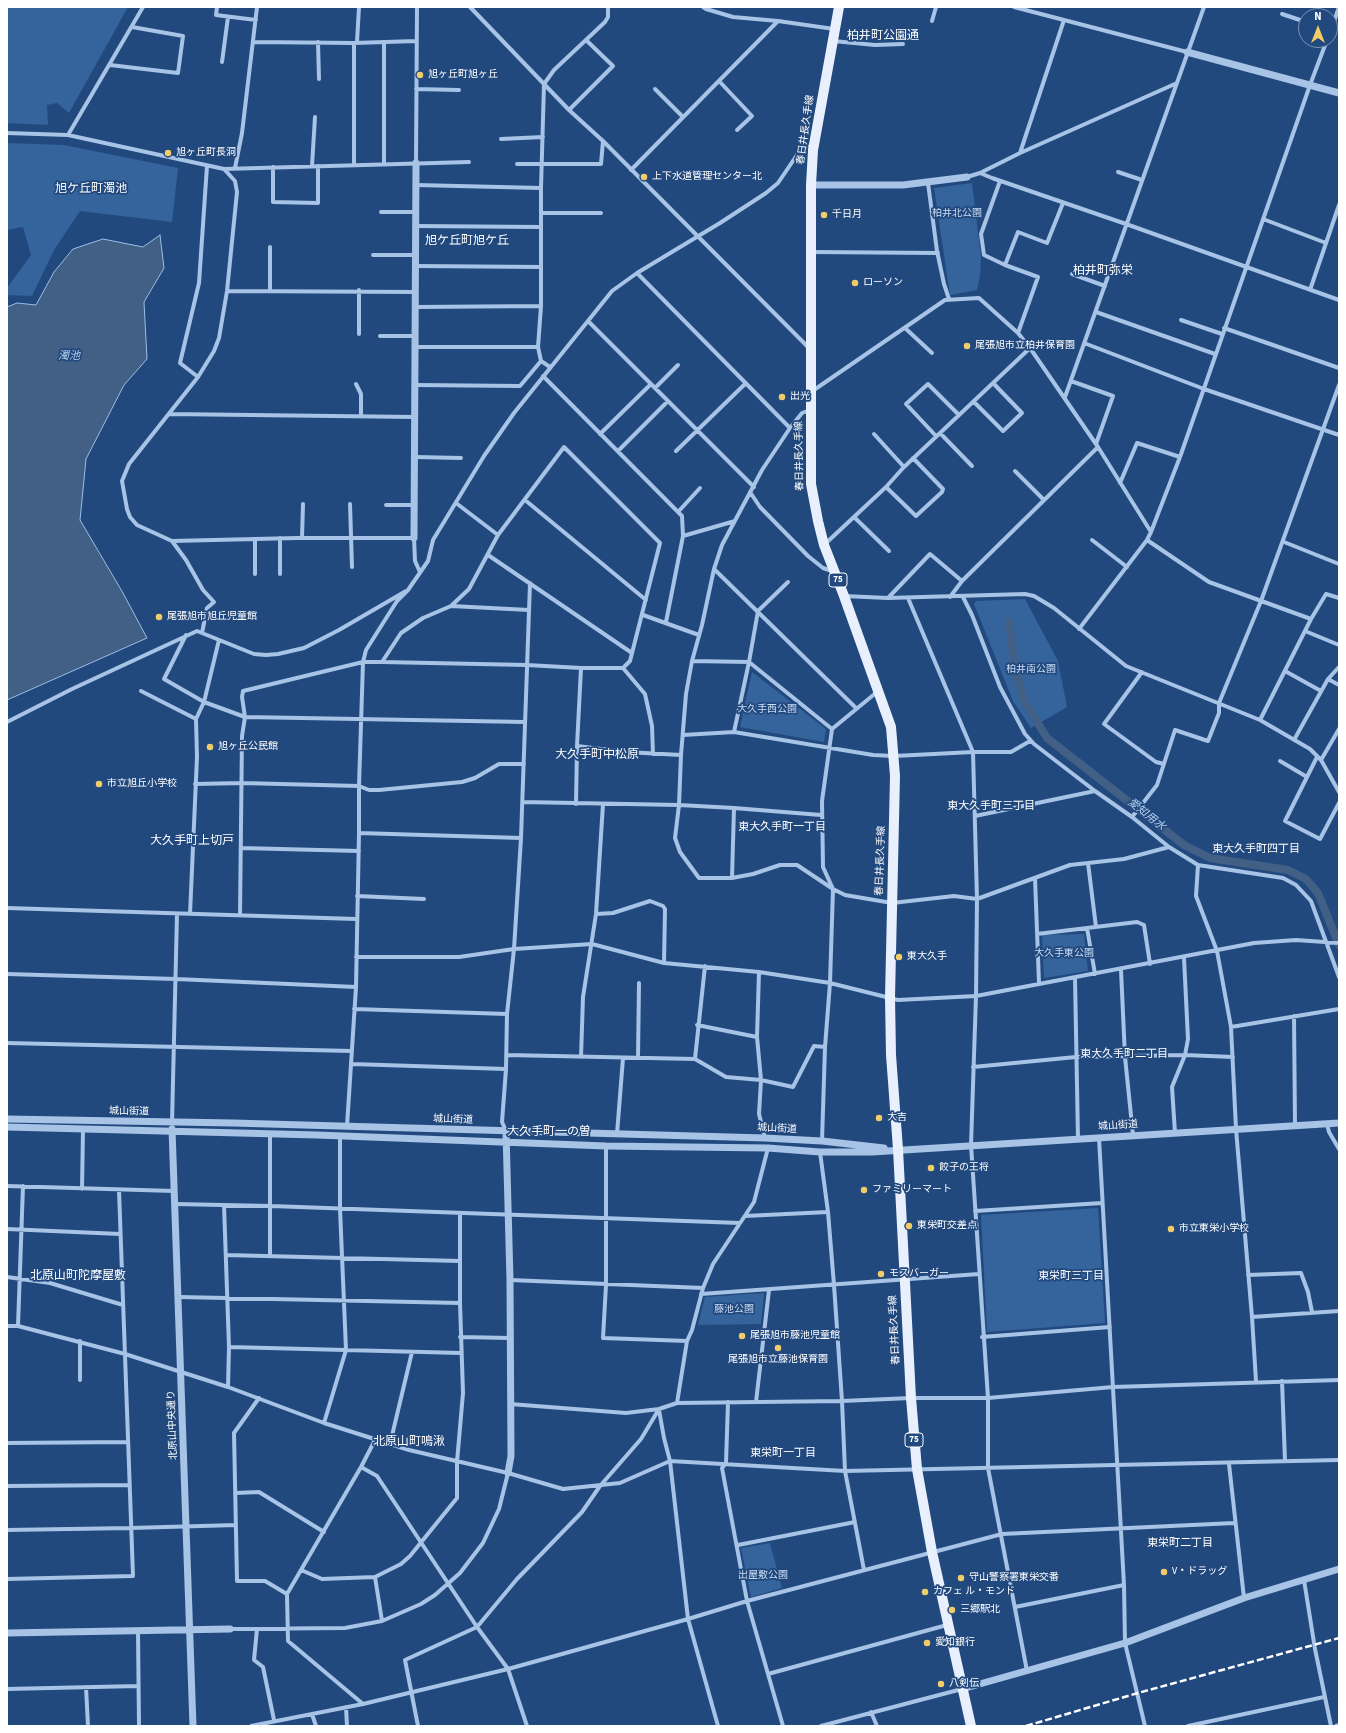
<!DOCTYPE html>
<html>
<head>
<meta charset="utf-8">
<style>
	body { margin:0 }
	#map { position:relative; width:1346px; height:1733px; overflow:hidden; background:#22497e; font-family:"Source Sans 3",sans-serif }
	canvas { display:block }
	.frame { position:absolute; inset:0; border:8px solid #fff; pointer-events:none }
	.north { position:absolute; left:1298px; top:8px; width:40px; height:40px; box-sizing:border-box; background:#22497e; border:1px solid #7a92b2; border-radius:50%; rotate:0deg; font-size:11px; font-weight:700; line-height:16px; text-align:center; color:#fff }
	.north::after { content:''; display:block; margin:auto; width:14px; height:18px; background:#f2cc69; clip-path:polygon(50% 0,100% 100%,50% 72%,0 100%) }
</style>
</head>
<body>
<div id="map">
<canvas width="1346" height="1733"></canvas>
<div class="frame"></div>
<div class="north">N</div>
</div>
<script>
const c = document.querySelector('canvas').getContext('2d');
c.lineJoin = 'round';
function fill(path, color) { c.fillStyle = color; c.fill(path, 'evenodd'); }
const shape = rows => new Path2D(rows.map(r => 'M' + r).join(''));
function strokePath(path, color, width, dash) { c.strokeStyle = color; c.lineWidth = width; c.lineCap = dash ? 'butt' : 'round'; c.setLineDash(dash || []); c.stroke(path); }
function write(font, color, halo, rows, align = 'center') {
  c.font = font + ' "Source Sans 3","Noto Sans JP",sans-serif'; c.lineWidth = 3.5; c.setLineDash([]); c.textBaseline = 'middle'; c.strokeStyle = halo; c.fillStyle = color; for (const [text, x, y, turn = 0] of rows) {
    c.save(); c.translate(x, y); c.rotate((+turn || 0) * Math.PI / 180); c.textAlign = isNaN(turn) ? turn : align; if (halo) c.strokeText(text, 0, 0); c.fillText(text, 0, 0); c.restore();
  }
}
const green = shape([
	[7,7,128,7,69,113,57,103,47,105,48,125,7,123],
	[7,143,64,145,178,168,172,222,80,211,54,250,32,296,7,295,7,288,31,255,23,227,7,230],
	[972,183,981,257,980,276,977,290,950,295,934,188],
	[1025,599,1058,661,1067,707,1031,728,1013,701,974,604,976,601],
	[752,672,826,729,824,742,740,727],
	[1084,934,1088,971,1044,978,1042,935],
	[1098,1208,1105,1323,987,1332,981,1215],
	[764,1293,761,1324,698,1325,705,1297],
	[770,1543,782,1588,751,1597,741,1548]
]);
const water = shape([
	[160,235,164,268,144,302,147,359,124,385,86,459,80,520,123,593,147,638,7,700,7,307,17,303,36,305,54,272,73,249,103,239,143,247,160,235]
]);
const canal = shape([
	[1009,622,1015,668,1024,701,1047,738,1184,845,1210,858,1288,870,1306,879,1318,893,1339,945]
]);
const minor = shape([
	[217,7,216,15,256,20],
	[470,7,569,110,603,141,809,348],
	[703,7,706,9,733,17,778,21,834,29],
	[1014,7,1187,52],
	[1282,14,1306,22],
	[932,21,936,7],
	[1330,33,1339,7],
	[833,41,875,45,903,44],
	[253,42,354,43,416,41],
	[318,42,319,79],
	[357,42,359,7],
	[384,42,384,164],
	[354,43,354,164],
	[222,62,228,17],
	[110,65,178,73,183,36,132,27],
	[719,81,752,116,737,130],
	[416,89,459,90],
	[655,89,683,117],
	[569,110,613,66,586,40],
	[7,133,68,135,224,169,469,162],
	[68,135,143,7],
	[501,139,543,137],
	[1020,153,1064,20],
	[416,163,417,7],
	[517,164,601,164,603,141],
	[312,166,315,117],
	[273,167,273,202,318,203,318,166],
	[235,168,242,133,257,7],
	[224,169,235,181,237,192,227,291,219,338,214,351,198,377,129,464,122,481,127,509,130,517,137,525,172,541,297,538,414,538,415,561,420,572],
	[631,170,778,21],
	[1118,172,1142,180],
	[980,173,992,178,1126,224,1339,300],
	[967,177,980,173,1020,153,1177,83],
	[1000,181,981,234,984,255,1005,265,1018,232,1047,243,1063,203],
	[928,183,937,251,944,284,949,299],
	[416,185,541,188,541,306,538,347,541,361,550,367],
	[541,188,544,84,554,70,605,22,608,17,608,7],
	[381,212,416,212],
	[541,213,601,213],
	[1263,219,1326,243],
	[416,226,540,227],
	[812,252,938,253],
	[373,255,416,255],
	[1005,265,1038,277,1018,333],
	[416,266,541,267],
	[637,273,790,428],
	[1072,274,1105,286],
	[359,290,359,334],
	[1310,290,1339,205],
	[227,291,416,292],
	[270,291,270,247],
	[416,307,541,306],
	[1096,312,1215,354],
	[1181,320,1222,334],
	[588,321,754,487],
	[905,328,932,353],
	[1224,328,1339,368],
	[380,336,416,336],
	[1084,343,1204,389,1339,435],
	[416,347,538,347],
	[543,376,682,516,683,536,666,622],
	[198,377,180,363,199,283,207,166],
	[1071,381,1113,396,1096,444],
	[356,384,361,394,361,416],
	[415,385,520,386,541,361],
	[655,388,678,365],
	[811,392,945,300,979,298,1018,333,1030,348,1098,447,1151,532],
	[1065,397,1204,7],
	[974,402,1003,431,1022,413,993,383],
	[810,410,802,413,790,428,762,470,722,545,714,569,702,625,692,661,686,694,681,755,679,805,675,838,680,852,699,878,732,878,753,874,780,865,797,865,833,889,845,895,892,903,954,896,977,899,1070,865,1124,859,1169,847],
	[169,414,415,417],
	[940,433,972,466],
	[600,434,651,384],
	[874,434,904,467],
	[936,436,906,404,928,384,959,415],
	[618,451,668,401],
	[676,451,746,383],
	[415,457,461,458],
	[1015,471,1044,500],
	[1120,483,1137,443,1180,457],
	[886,487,916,516,942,492,943,489,913,458],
	[750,492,760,507,808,556,823,568,832,571],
	[525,500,646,600],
	[456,503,498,535],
	[350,504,352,567],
	[386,505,415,505],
	[678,512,700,488],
	[854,517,889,551],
	[683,536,735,521],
	[280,538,280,574],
	[302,538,303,504],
	[255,539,255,574],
	[1092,540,1127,567],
	[1147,540,1209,582,1311,619],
	[172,541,186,560,203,590,214,602,207,608,202,633],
	[1284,542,1339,564],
	[825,544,886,487,903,468,1030,348],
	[488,555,632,653],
	[714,569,856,708],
	[844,596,888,598,1025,594,1034,596,1054,608,1126,666,1260,720,1310,749,1321,760,1339,792],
	[950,597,962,581,1098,447],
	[963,597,972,615,1000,687,1025,734,1034,744,1095,791,1132,817,1169,847,1198,865,1283,878,1296,885,1311,901,1339,977],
	[888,598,930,554,962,581],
	[908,598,973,752,977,899,976,996,971,1145,988,1398,988,1468,1027,1671],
	[451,606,529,610],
	[643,615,699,635],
	[1079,629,1147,540,1151,532,1180,457,1310,85,1327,40],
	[1305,631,1339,645],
	[186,635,164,679,204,702,245,717,525,722],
	[692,661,749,662,832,729],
	[623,668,645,694,652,726,653,754],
	[1285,671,1321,691],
	[1142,672,1104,724,1156,762,1164,764],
	[1328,679,1339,685],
	[141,691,196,719],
	[1260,720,1311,619,1326,594,1339,598],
	[7,722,72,689,197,631,254,654,266,655,278,654,304,648,339,630,406,591],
	[734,732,749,662,758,611,788,582],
	[683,735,734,732,873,755,894,756,973,752,1011,752,1030,741],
	[1294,740,1328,679,1339,667],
	[577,746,626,752,681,755],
	[1317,757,1285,821,1320,839,1339,803],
	[1321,760,1339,729],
	[1280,761,1307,777],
	[195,784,242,783,359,786,369,790,379,790,462,782,475,778,499,764,524,764],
	[523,802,679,805,734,808,821,815],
	[576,804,577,746,581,668],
	[975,816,1095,791],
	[1132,817,1157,785,1175,730,1208,741,1219,713,1219,703,1261,601,1339,385],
	[359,833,521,838],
	[241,848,359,851],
	[1088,863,1096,927],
	[1198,865,1196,896,1217,951,1231,1027,1236,1129,1252,1317,1256,1381],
	[732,878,734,808],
	[1035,878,1039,983],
	[357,896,424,899],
	[7,908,356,919],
	[190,914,197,757,196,719,204,702,219,640],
	[240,914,242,736,245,717,242,697,243,691,363,662,382,662,527,665,581,668,623,668,630,661,660,543,564,447,498,535,469,589,451,606,423,618,401,633,382,662],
	[596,914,613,913,650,901,663,906,665,909,664,963],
	[1087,928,1095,974],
	[1037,934,1137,922,1144,925,1150,964],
	[356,957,459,957,514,949,592,944,664,963,759,972,830,983,898,1000,976,996,1254,943,1296,940,1339,943],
	[1121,970,1125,1057,1133,1135],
	[759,972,757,1037,761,1080,759,1114,765,1138],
	[7,974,176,979,356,987],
	[1075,978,1078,1139],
	[354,1009,507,1014],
	[1294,1016,1295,1125],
	[697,1025,757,1037],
	[1231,1027,1339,1009],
	[7,1043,352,1051],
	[507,1055,695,1059,726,1077,761,1080,793,1087,814,1046,825,1047],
	[581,1057,583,997,596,914,603,804],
	[638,1058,639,983],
	[695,1059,705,966],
	[352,1064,506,1069],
	[973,1067,1076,1057,1185,1055,1233,1057],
	[172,1123,177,914],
	[1327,1124,1329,1132,1339,1149],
	[347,1126,356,987,359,833,359,786,363,662,366,650,397,601,408,590,428,561,433,540,484,456,514,413,612,291,637,273,720,223,766,193,778,183,799,152,812,144],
	[506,1131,502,1122,506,1069,507,1014,514,949,521,838,530,583],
	[1175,1133,1172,1087,1185,1055,1188,1039,1184,958],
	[270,1134,270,1256],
	[617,1134,623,1058],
	[1099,1138,1124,1585,1125,1643,1145,1726],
	[822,1141,825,1047,830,983,833,889,823,867,822,801,832,729,877,692],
	[606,1146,606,1285,603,1338,687,1341],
	[820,1152,828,1212,834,1285,842,1401,845,1471,864,1570],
	[7,1186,174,1191],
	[82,1189,83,1130],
	[175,1204,271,1206,740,1223],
	[224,1205,229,1347,228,1387],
	[975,1211,1102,1203],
	[745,1216,828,1212],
	[7,1229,120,1234],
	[226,1255,460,1261],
	[1248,1275,1301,1273,1308,1292,1312,1312],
	[7,1277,50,1283,123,1305],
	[510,1280,703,1288],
	[701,1294,979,1274],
	[179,1297,460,1303],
	[1252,1317,1339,1311],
	[7,1326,18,1326,125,1354,228,1387,324,1423,409,1450,508,1473,563,1489,620,1483,670,1461,845,1471,1339,1460],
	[18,1326,23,1186],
	[460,1337,510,1338],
	[982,1337,1110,1327],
	[80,1341,80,1380],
	[229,1347,461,1353],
	[1282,1381,1285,1461],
	[259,1398,234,1433,237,1581,265,1581,287,1594,288,1641,363,1704],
	[728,1402,726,1463,722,1468,747,1601,783,1726],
	[756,1402,769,1290],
	[677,1403,687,1341,692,1330,703,1288,713,1264,754,1202,768,1148],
	[510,1404,626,1413,659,1409,677,1403,842,1401,911,1398,988,1398,1113,1387,1339,1380],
	[659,1410,664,1438,670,1461,688,1619,718,1726],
	[324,1423,346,1350,340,1209,340,1136],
	[7,1443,128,1442],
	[390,1444,412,1352],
	[1229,1464,1244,1598],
	[361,1467,377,1476,477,1627,508,1669,527,1726],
	[7,1486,130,1485],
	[235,1493,259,1492,324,1532],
	[7,1530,131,1528,236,1525],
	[738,1545,855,1522],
	[301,1570,322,1579,375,1577,401,1564,410,1556,457,1498,457,1462,463,1393,460,1303,460,1213],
	[375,1577,382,1621],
	[7,1579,133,1576,119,1190],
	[1304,1580,1315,1649,1331,1726],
	[287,1594,361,1467,375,1440],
	[1015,1607,1124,1585],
	[230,1629,345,1628,382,1621,421,1604,435,1595,460,1573,483,1543,499,1509,508,1473],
	[257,1629,254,1660,263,1667,274,1720],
	[138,1631,139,1726],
	[768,1674,947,1625],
	[86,1687,88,1726],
	[7,1689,138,1686],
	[346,1707,347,1726],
	[871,1712,877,1726],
	[312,1714,316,1726],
	[251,1726,363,1704,508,1669,688,1619,747,1601,1002,1534,1234,1523],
	[418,1726,405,1660,477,1627,517,1579,582,1512,600,1486,641,1439,659,1409],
	[821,1726,962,1689],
	[1188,1726,1324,1697],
	[1336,1726,1339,1725]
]);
const tertiary = shape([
	[1187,52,1339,93],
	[811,185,903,185,967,177],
	[414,538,416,163],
	[7,1119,233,1123,765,1138,822,1141,884,1148],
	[7,1127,317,1135,606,1146,768,1148,820,1152,872,1152,1339,1123],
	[172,1129,193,1726],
	[506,1132,510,1280,511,1456,508,1473],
	[7,1633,230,1629],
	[962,1689,1125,1643,1244,1598,1339,1569]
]);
const primary = shape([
	[839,7,813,150,811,185,811,484,818,521,824,545,844,596,891,727,895,776,890,997,891,1055,898,1149,911,1398,917,1469,932,1552,971,1726]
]);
const rail = shape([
	[1026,1726,1138,1693,1339,1638]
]);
const markers = [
	[420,75,4,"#f2cc69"],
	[168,153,4,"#f2cc69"],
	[644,177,4,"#f2cc69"],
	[824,215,4,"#f2cc69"],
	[855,283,4,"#f2cc69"],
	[967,346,4,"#f2cc69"],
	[782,397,4,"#f2cc69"],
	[159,617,4,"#f2cc69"],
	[210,747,4,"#f2cc69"],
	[99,784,4,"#f2cc69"],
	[899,957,4,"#f2cc69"],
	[879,1118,4,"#f2cc69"],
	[931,1168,4,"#f2cc69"],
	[864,1190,4,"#f2cc69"],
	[909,1226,4,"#f2cc69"],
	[1171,1229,4,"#f2cc69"],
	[881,1274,4,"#f2cc69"],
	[742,1336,4,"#f2cc69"],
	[778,1348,4,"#f2cc69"],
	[1164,1572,4,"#f2cc69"],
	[961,1578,4,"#f2cc69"],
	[925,1592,4,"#f2cc69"],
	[952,1610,4,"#f2cc69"],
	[927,1643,4,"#f2cc69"],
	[941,1684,4,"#f2cc69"]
];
const shields = [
	[838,580,18],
	[914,1440,18]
];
const shieldNames = [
	["75",838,580],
	["75",914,1440]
];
const poiNames = [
	["旭ヶ丘町旭ヶ丘",428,75],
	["旭ヶ丘町長洞",176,153],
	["上下水道管理センター北",652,177],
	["千日月",832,215],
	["ローソン",863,283],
	["尾張旭市立柏井保育園",975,346],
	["出光",790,397],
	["尾張旭市旭丘児童館",167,617],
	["旭ヶ丘公民館",218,747],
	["市立旭丘小学校",107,784],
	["東大久手",907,957],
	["大吉",887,1118],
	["餃子の王将",939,1168],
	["ファミリーマート",872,1190],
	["東栄町交差点",917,1226],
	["市立東栄小学校",1179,1229],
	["モスバーガー",889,1274],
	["尾張旭市藤池児童館",750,1336],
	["尾張旭市立藤池保育園",778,1360,"center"],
	["V・ドラッグ",1172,1572],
	["守山警察署東栄交番",969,1578],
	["カフェ ル・モンド",933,1592],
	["三郷駅北",960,1610],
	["愛知銀行",935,1643],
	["八剣伝",949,1684]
];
const streetNames = [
	["春日井長久手線",806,130,-82],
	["春日井長久手線",800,456,-91],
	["春日井長久手線",881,861,-88],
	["城山街道",129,1112,1],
	["城山街道",453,1120,2],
	["城山街道",1118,1126,-4],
	["城山街道",777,1129,3],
	["春日井長久手線",895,1330,-93],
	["北原山中央通り",173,1425,-92]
];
const parkNames = [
	["柏井北公園",957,214],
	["柏井南公園",1031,670],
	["大久手西公園",767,710],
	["大久手東公園",1064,954],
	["藤池公園",734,1310],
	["出屋敷公園",763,1576]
];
const waterNames = [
	["濁池",69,357],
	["愛知用水",1146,815,38]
];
const neighbourhoodNames = [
	["東大久手町三丁目",991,807],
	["東大久手町一丁目",782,828],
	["東大久手町四丁目",1256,850],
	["東大久手町二丁目",1124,1055],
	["東栄町三丁目",1071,1277],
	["東栄町一丁目",783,1454],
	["東栄町二丁目",1180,1544]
];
const quarterNames = [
	["柏井町公園通",883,36],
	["旭ケ丘町濁池",91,189],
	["旭ケ丘町旭ケ丘",467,241],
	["柏井町弥栄",1103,271],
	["大久手町中松原",597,755],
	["大久手町上切戸",192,841],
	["大久手町一の曽",549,1132],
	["北原山町陀摩屋敷",78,1276],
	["北原山町鳴湫",409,1442]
];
fill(green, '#35639c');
fill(water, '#426086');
strokePath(water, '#9bbee8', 1);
strokePath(canal, '#426086', 8);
strokePath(minor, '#a7c3e6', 4);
strokePath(tertiary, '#a7c3e6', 7);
strokePath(primary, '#e8f0fd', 10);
strokePath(rail, '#fff', 2.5, [7, 3]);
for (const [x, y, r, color] of markers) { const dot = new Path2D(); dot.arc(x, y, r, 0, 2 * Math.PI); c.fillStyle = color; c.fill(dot); strokePath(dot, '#22497e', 1.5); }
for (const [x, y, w] of shields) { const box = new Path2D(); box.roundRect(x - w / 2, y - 7, w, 14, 3); c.fillStyle = '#22497e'; c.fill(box); strokePath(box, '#fff', 1); }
write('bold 9px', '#fff', null, shieldNames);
write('10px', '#fff', '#22497e', poiNames, 'left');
write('10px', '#fff', '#22497e', streetNames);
write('10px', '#caddf5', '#22497e', parkNames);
write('italic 11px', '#b2cdee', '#22497e', waterNames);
write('11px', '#fff', '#22497e', neighbourhoodNames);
write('12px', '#fff', '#22497e', quarterNames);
</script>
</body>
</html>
